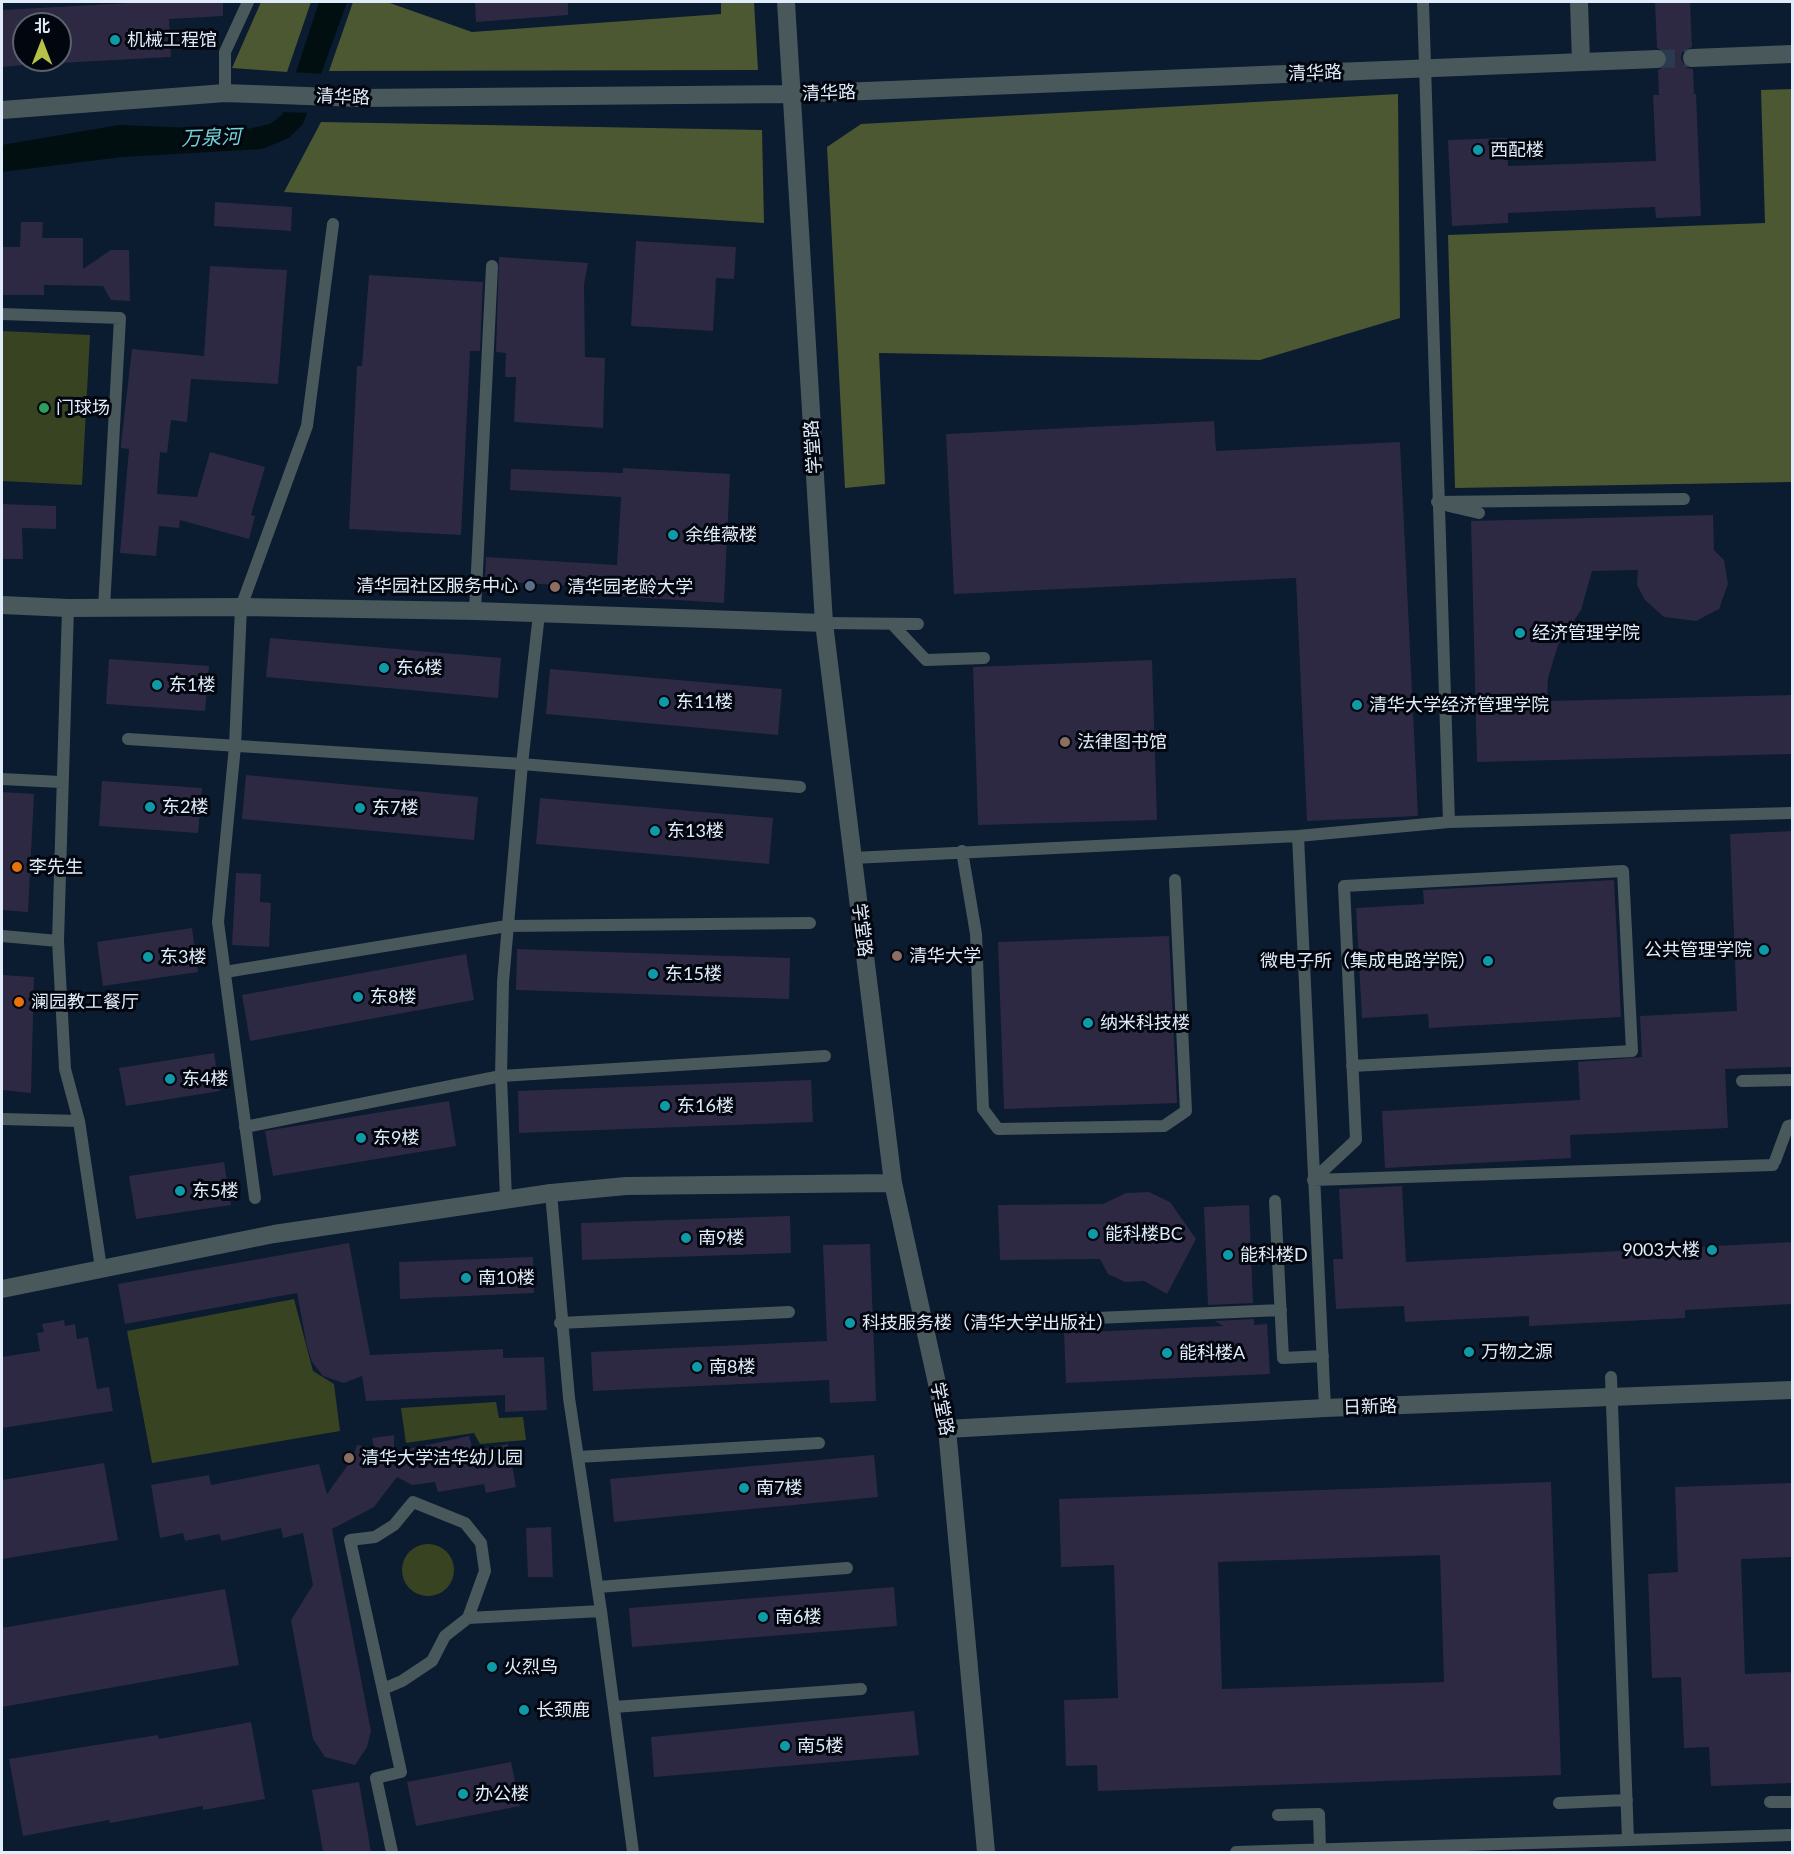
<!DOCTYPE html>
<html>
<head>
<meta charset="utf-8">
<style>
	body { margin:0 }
	#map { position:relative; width:1794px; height:1854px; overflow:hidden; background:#0b1b30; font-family:Lato,"Noto Sans SC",sans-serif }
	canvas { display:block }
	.frame { position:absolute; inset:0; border:3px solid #e1ecfb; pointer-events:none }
	.north { position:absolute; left:12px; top:12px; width:60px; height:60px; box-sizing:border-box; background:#02060e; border:2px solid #5b626d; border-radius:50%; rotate:0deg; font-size:16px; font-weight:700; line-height:24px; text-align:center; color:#e1ecfb }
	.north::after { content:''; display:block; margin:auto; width:21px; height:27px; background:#b6c148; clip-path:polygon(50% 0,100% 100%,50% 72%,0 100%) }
</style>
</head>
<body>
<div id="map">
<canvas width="1794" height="1854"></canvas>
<div class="frame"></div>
<div class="north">北</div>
</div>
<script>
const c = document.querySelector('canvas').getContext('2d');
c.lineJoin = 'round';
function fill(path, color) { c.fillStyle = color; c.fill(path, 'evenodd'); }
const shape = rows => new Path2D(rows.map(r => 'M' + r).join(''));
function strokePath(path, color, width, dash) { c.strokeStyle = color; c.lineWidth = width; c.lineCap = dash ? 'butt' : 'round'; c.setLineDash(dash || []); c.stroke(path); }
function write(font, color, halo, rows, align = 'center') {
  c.font = font + ' Lato,"Noto Sans SC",sans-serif'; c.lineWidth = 6; c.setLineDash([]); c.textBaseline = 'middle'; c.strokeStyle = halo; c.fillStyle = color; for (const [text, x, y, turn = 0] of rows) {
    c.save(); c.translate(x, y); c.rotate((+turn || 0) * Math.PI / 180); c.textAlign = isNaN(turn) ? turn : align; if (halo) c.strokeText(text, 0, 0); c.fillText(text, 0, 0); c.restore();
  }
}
const green = shape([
	[2,331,90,335,82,485,2,481],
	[294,1299,313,1371,334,1384,340,1431,152,1463,127,1331],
	[496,1402,499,1418,523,1417,526,1440,480,1444,474,1433,406,1443,401,1408],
	'402 1570a26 26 0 1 1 52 0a26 26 0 1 1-52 0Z'
]);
const forest = shape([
	[261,2,311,2,287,72,232,68],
	[353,2,387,2,472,32,721,14,721,2,754,2,758,70,329,71],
	[1792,89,1792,482,1455,488,1448,235,1765,223,1761,90],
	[1398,94,1400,318,1260,360,879,353,885,484,845,488,827,147,861,124],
	[321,122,762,130,764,223,284,192]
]);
const water = shape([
	[319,2,347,2,303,124,289,138,262,149,122,157,2,172,2,145,119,125,243,130,270,124,282,115]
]);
const pier = shape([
	[292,72,326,74,311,113,280,112]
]);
const building = shape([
	[147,2,223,2,223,16,169,19,171,57,60,63,60,24,24,24,24,65,2,67,2,10],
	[475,2,568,2,568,15,476,22],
	[1655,2,1690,2,1692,47,1682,52,1681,59,1686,68,1693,69,1694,94,1696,94,1701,216,1656,218,1655,207,1508,213,1508,223,1452,226,1448,140,1507,138,1508,166,1656,161,1653,95,1659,95,1658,70,1667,65,1668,59,1666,53,1657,48],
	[215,202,292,207,291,231,214,226],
	[21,222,43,222,42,238,83,238,83,269,111,250,129,250,130,301,111,300,103,286,44,285,44,295,2,295,2,247,20,247],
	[636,241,736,247,734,279,716,278,713,331,631,326],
	[499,257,588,263,584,285,585,357,605,358,603,428,514,422,516,377,505,377,506,353,496,352],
	[210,266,287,270,278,384,191,379,187,422,171,420,167,453,160,452,157,494,197,497,210,452,265,467,251,515,255,516,249,539,180,520,179,528,159,526,156,556,120,553,129,449,121,448,121,444,132,349,204,356],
	[369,275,483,282,480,351,470,351,461,535,349,529,357,366,362,366],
	[1214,421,1216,451,1400,442,1418,816,1307,821,1296,578,954,594,946,434],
	[623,468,730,474,724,603,615,596,615,588,485,581,486,557,617,565,621,497,510,490,511,469,623,473],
	[2,504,56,506,56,529,22,528,23,559,3,559],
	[1713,515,1714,550,1724,560,1728,584,1719,609,1696,621,1664,617,1645,600,1637,585,1638,570,1592,571,1581,610,1558,645,1548,678,1547,701,1792,695,1792,754,1477,762,1471,521],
	[270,638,501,658,498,698,266,677],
	[109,659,209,666,205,711,106,704],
	[1152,660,1157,820,978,825,973,667],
	[550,669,782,689,778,735,546,714],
	[246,775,478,797,474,840,242,819],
	[102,781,202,788,198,833,99,826],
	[2,792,34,794,28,912,2,910],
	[540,798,773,818,769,864,536,844],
	[1792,831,1792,1067,1725,1069,1728,1128,1570,1135,1571,1158,1385,1168,1382,1111,1580,1100,1578,1062,1642,1057,1640,1016,1737,1011,1730,834],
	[236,873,261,874,260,902,271,903,269,947,232,945],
	[1614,880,1621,1017,1429,1028,1428,1014,1362,1018,1356,908,1424,904,1423,890],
	[192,928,198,972,103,986,97,942],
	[1169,936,1177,1103,1004,1109,998,942],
	[517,949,790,958,789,999,516,990],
	[466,954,474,1000,250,1041,242,995],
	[2,975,34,977,31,1093,2,1090],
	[214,1053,220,1091,126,1106,119,1068],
	[811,1080,813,1122,519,1133,518,1091],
	[449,1101,456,1146,273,1176,265,1131],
	[224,1162,231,1205,136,1219,129,1176],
	[1402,1186,1406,1262,1792,1242,1792,1304,1685,1310,1685,1318,1529,1326,1529,1316,1405,1322,1404,1306,1336,1309,1333,1259,1343,1259,1339,1189],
	[1149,1192,1170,1202,1196,1239,1167,1294,1144,1281,1125,1282,1108,1274,1100,1259,1000,1260,998,1205,1103,1204,1126,1193],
	[1249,1205,1253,1303,1208,1305,1204,1207],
	[790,1216,791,1253,582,1260,581,1223],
	[349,1243,370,1355,503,1349,503,1358,544,1357,547,1410,505,1412,505,1395,366,1401,362,1376,344,1383,323,1376,312,1362,307,1346,297,1293,125,1324,118,1284],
	[870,1244,876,1401,830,1403,829,1380,593,1391,591,1352,827,1341,823,1245],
	[533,1257,534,1293,400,1299,399,1262],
	[1254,1319,1254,1325,1267,1324,1270,1374,1066,1383,1064,1333,1223,1326,1215,1321],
	[64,1320,65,1326,75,1324,77,1339,88,1337,97,1389,109,1387,113,1411,2,1428,2,1357,40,1351,37,1333,44,1332,42,1324],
	[394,1435,394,1452,469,1436,473,1450,508,1444,516,1487,486,1493,484,1484,438,1492,435,1482,412,1485,397,1477,374,1507,332,1529,371,1731,367,1747,355,1765,325,1757,313,1739,291,1620,313,1585,303,1533,283,1538,281,1528,222,1541,219,1534,185,1541,183,1533,160,1538,151,1485,209,1475,211,1485,319,1464,327,1494,353,1458,357,1445,374,1448,372,1438],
	[874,1455,878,1497,614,1522,610,1479],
	[104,1463,118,1540,2,1559,2,1480],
	[1551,1482,1561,1775,1098,1791,1097,1765,1066,1766,1064,1700,1118,1698,1114,1565,1061,1567,1059,1499],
	[1440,1555,1444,1682,1222,1689,1218,1562],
	[1792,1483,1792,1557,1741,1559,1745,1674,1792,1672,1792,1783,1711,1786,1709,1747,1684,1748,1681,1677,1652,1678,1648,1574,1678,1572,1675,1487],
	[551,1527,553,1577,528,1577,526,1528],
	[894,1587,897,1626,632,1647,629,1608],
	[225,1589,239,1665,2,1707,2,1628],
	[914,1711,919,1755,654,1777,651,1737],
	[251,1722,265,1799,203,1810,203,1806,110,1823,109,1820,23,1836,9,1759,158,1735,159,1739],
	[511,1762,520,1806,416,1826,407,1782],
	[359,1782,371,1852,323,1852,312,1790]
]);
const streetTunnel = shape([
	[1657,59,1692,58]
]);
const lane = shape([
	[1423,2,1449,822],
	[225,93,225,52,248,2],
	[2,314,120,318,104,608],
	[1437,502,1684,499],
	[1449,506,1479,513],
	[68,608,58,941,65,1069,79,1121,101,1268],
	[475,611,492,266],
	[824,623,918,624],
	[892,624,926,660,984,658],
	[128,739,522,764,800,787],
	[2,779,61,782],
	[962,851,976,934,983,1109,998,1129,1164,1126,1186,1111,1175,880],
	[853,858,1298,836],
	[2,936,58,941],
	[225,972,507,926,810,923],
	[1742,1081,1792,1080],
	[2,1119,79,1121],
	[245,1127,501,1076,825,1056],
	[1775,1161,1788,1126,1792,1125],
	[1313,1180,1356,1140,1344,886,1623,871,1632,1051,1352,1066],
	[1313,1180,1773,1165],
	[551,1193,569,1398,601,1611,633,1852],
	[255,1198,218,922,235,746,241,607,307,426,333,224],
	[506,1198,501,1076,503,982,522,764,539,614],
	[1275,1201,1283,1358,1323,1356],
	[1027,1321,1281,1310],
	[560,1323,789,1312],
	[1611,1377,1628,1840],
	[1325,1408,1298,836,1449,822,1792,813],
	[578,1457,819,1443],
	[598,1587,847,1568],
	[383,1689,402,1681,432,1661,445,1636,468,1618],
	[614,1707,861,1689],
	[1770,1802,1792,1802],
	[1559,1803,1627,1800],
	[1278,1815,1319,1814,1320,1850],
	[392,1852,376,1778,401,1772,350,1540,375,1537,394,1525,413,1502,465,1523,481,1543,485,1571,468,1618,601,1611],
	[1236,1852,1792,1835]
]);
const street = shape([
	[786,2,824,623,893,1183,947,1429,986,1852],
	[1579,2,1581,62],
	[1692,58,1792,54],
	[2,110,225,93,360,98,791,94,1657,59],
	[2,605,68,608,241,607,475,611,824,623],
	[2,1289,274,1234,551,1193,626,1186,893,1183],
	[947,1429,1325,1408,1792,1390]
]);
const markers = [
	[115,40,6,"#0f9aa8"],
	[1478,150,6,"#0f9aa8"],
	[44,408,6,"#2e9e5b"],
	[673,535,6,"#0f9aa8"],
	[530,586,6,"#5c6f8a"],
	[555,587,6,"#8d6e63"],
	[1520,633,6,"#0f9aa8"],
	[384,668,6,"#0f9aa8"],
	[157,685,6,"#0f9aa8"],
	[664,702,6,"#0f9aa8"],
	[1357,705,6,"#0f9aa8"],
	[1065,742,6,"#8d6e63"],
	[150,807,6,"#0f9aa8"],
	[360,808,6,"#0f9aa8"],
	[655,831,6,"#0f9aa8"],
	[17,867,6,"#e8710a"],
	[1764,950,6,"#0f9aa8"],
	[897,956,6,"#8d6e63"],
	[148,957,6,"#0f9aa8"],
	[1488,961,6,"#0f9aa8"],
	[653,974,6,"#0f9aa8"],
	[358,997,6,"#0f9aa8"],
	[19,1002,6,"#e8710a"],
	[1088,1023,6,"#0f9aa8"],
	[170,1079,6,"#0f9aa8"],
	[665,1106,6,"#0f9aa8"],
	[361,1138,6,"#0f9aa8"],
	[180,1191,6,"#0f9aa8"],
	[1093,1234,6,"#0f9aa8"],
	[686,1238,6,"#0f9aa8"],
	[1712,1250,6,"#0f9aa8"],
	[1228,1255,6,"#0f9aa8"],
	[466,1278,6,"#0f9aa8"],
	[850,1323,6,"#0f9aa8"],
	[1469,1352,6,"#0f9aa8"],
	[1167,1353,6,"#0f9aa8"],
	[697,1367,6,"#0f9aa8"],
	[349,1458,6,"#8d6e63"],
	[744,1488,6,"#0f9aa8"],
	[763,1617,6,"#0f9aa8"],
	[492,1667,6,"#0f9aa8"],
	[524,1710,6,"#0f9aa8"],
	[785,1746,6,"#0f9aa8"],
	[463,1794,6,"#0f9aa8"]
];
const poiNames = [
	["机械工程馆",127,40],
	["西配楼",1490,150],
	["门球场",56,408],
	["余维薇楼",685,535],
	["清华园社区服务中心",518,586,"right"],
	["清华园老龄大学",567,587],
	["经济管理学院",1532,633],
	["东6楼",396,668],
	["东1楼",169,685],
	["东11楼",676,702],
	["清华大学经济管理学院",1369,705],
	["法律图书馆",1077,742],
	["东2楼",162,807],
	["东7楼",372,808],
	["东13楼",667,831],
	["李先生",29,867],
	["公共管理学院",1752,950,"right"],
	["清华大学",909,956],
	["东3楼",160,957],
	["微电子所（集成电路学院）",1476,961,"right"],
	["东15楼",665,974],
	["东8楼",370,997],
	["澜园教工餐厅",31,1002],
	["纳米科技楼",1100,1023],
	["东4楼",182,1079],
	["东16楼",677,1106],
	["东9楼",373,1138],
	["东5楼",192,1191],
	["能科楼BC",1105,1234],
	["南9楼",698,1238],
	["9003大楼",1700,1250,"right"],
	["能科楼D",1240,1255],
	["南10楼",478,1278],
	["科技服务楼（清华大学出版社）",862,1323],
	["万物之源",1481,1352],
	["能科楼A",1179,1353],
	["南8楼",709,1367],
	["清华大学洁华幼儿园",361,1458],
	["南7楼",756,1488],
	["南6楼",775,1617],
	["火烈鸟",504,1667],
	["长颈鹿",536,1710],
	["南5楼",797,1746],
	["办公楼",475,1794]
];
const streetNames = [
	["清华路",1315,73,-2],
	["清华路",829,93,-2],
	["清华路",343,97,2],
	["学堂路",813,447,-94],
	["学堂路",862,930,83],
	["日新路",1370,1407,-2],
	["学堂路",942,1409,79]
];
const waterNames = [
	["万泉河",211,138,-2]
];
fill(green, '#384421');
fill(forest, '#4b5832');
fill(water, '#010f10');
fill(pier, '#0b1b30');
fill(building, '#2d2943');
strokePath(streetTunnel, '#2b3a4e', 18, [18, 9]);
strokePath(lane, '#48585b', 12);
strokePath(street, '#48585b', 18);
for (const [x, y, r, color] of markers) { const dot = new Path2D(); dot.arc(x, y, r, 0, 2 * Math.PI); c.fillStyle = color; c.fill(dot); strokePath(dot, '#02060e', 2); }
write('18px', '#e1ecfb', '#02060e', poiNames, 'left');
write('18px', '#e1ecfb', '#02060e', streetNames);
write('italic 20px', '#73d3d7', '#02060e', waterNames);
</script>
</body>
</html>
